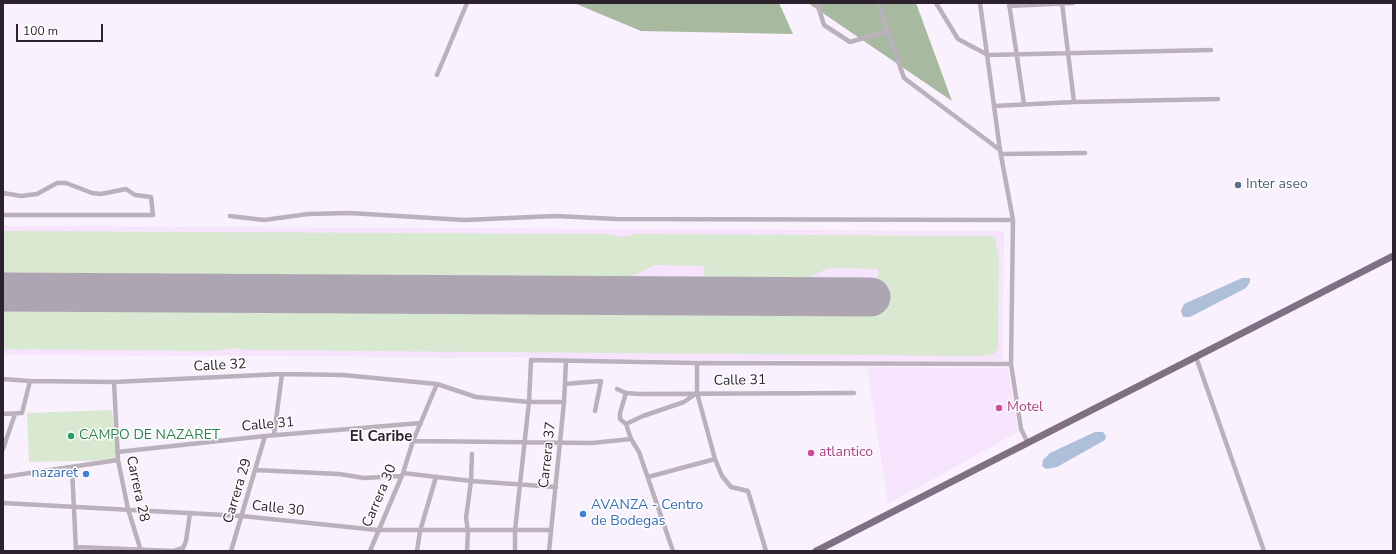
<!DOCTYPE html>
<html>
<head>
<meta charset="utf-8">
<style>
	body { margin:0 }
	#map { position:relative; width:1396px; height:554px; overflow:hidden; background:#faf1fe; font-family:"Nunito Sans",sans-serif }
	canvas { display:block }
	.frame { position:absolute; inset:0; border:4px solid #2b222e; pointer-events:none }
	.scale { position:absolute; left:16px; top:24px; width:87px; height:18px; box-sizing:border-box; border:2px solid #2b222e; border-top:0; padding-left:5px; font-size:12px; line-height:14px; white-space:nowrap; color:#2b222e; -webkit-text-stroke:3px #fff; paint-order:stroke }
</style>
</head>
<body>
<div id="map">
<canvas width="1396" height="554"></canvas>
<div class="frame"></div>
<div class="scale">100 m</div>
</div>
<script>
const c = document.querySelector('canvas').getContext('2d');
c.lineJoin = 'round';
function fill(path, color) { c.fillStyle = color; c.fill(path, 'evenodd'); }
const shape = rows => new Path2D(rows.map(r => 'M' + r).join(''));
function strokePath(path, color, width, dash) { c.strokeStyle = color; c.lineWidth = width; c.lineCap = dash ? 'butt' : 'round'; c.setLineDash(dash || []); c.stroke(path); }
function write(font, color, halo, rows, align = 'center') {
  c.font = font + ' "Nunito Sans",sans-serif'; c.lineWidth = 3; c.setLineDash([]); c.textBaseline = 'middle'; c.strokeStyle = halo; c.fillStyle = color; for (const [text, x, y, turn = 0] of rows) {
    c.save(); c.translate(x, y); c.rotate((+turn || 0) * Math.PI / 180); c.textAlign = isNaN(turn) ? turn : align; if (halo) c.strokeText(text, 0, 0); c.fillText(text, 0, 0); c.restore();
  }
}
const built = shape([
	[3,226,1004,231,1003,361,587,359,518,357,448,358,324,356,3,355],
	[867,367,1008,368,1018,432,888,504]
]);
const green = shape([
	[3,231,607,234,622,237,635,234,989,236,995,238,999,260,998,348,995,353,983,356,249,350,236,348,212,351,3,349,3,306,877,311,878,269,829,268,794,284,703,282,704,266,655,265,619,283,3,280],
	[112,410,117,460,29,462,27,413]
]);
const forest = shape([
	[574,3,779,3,793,34,641,31],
	[808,3,916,3,952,101]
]);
const water = shape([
	[1242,278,1250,278,1250,282,1246,288,1190,317,1183,317,1181,311,1184,304],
	[1095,432,1103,432,1106,436,1105,440,1057,467,1046,469,1042,466,1043,460,1050,453]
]);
const runway = shape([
	[3,292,871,297]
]);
const minor = shape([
	[817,3,824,25,850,42,887,31],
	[878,3,904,78,1000,150],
	[936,3,958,39,988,55,1211,50],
	[980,3,1000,150,1013,220,1011,364,1021,429,1028,443],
	[1009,3,1024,104],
	[1062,3,1074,102],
	[1009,6,1073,3],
	[437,75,467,3],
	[994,106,1074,102,1218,99],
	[1001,154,1085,153],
	[3,193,21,196,37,194,57,183,66,183,92,193,101,194,126,189,135,195,151,197,153,215,3,215],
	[230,216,264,220,308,214,350,213,464,220,555,216,617,219,1013,220],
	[1196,357,1264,551],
	[697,363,697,393,715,459,722,476,731,487,748,491,766,551],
	[3,379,30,381,114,382,282,374,343,375,437,384,476,397,529,402,564,402],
	[114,382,118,460,128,509,141,551],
	[565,384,601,381,595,411],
	[617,389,626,393,639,394,854,393],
	[626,393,620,413,620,419,626,424],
	[3,414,22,413,30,381],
	[626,424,631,439,639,452,673,551],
	[626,424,643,416,684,402,697,393],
	[274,435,282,374],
	[413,441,592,443,631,439],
	[3,449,15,414],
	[117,452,265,436,421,423],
	[72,468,76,551],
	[256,470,339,474,364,478,401,476],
	[403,473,471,481,556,487],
	[3,477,118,460],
	[648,477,715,459],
	[3,503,242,516,377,530,551,530],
	[76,547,174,551,183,548,186,541,190,513],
	[231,551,265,436],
	[370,551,403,473,413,441,437,384],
	[417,551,420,531,436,477],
	[467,551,468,531,466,518,471,481,472,454],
	[515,551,515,530,529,402,531,360,697,363,1011,364],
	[549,551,564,402,566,361]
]);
const trunk = shape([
	[816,551,1393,256]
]);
const markers = [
	[1238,185,4,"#5c6f8a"],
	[999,408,4,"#d1479c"],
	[71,436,4,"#2e9e5b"],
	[811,453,4,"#d1479c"],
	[86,474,4,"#3f7fe0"],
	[583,514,4,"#3f7fe0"]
];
const serviceNames = [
	["Inter aseo",1246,185]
];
const streetNames = [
	["Calle 32",220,366,-3],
	["Calle 31",740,381,-1],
	["Calle 31",268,425,-5],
	["Carrera 37",548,455,-84],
	["Carrera 28",137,489,78],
	["Carrera 29",238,491,-73],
	["Carrera 30",380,496,-67],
	["Calle 30",278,509,6]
];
const hotelNames = [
	["Motel",1007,408],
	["atlantico",819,453]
];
const leisureNames = [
	["CAMPO DE NAZARET",79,436]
];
const shopNames = [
	["nazaret",78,474],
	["AVANZA - Centro",591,506,"left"],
	["de Bodegas",591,522,"left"]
];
const neighbourhoodNames = [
	["El Caribe",381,437]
];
fill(built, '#f5e4fb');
fill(green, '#d9e9d1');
fill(forest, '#a7b99e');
fill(water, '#aebfda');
strokePath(runway, '#aea5b2', 39);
strokePath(minor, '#bab1bc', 4.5);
strokePath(trunk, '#806e83', 7);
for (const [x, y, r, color] of markers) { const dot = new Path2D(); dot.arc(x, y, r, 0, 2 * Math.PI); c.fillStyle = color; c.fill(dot); strokePath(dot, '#fff', 1.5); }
write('14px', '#4e5e75', '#fff', serviceNames, 'left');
write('14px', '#2b222e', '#fff', streetNames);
write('14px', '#b23c85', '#fff', hotelNames, 'left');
write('14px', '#27864d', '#fff', leisureNames, 'left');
write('14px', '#366cbe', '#fff', shopNames, 'right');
write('bold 15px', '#2b222e', '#fff', neighbourhoodNames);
</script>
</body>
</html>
